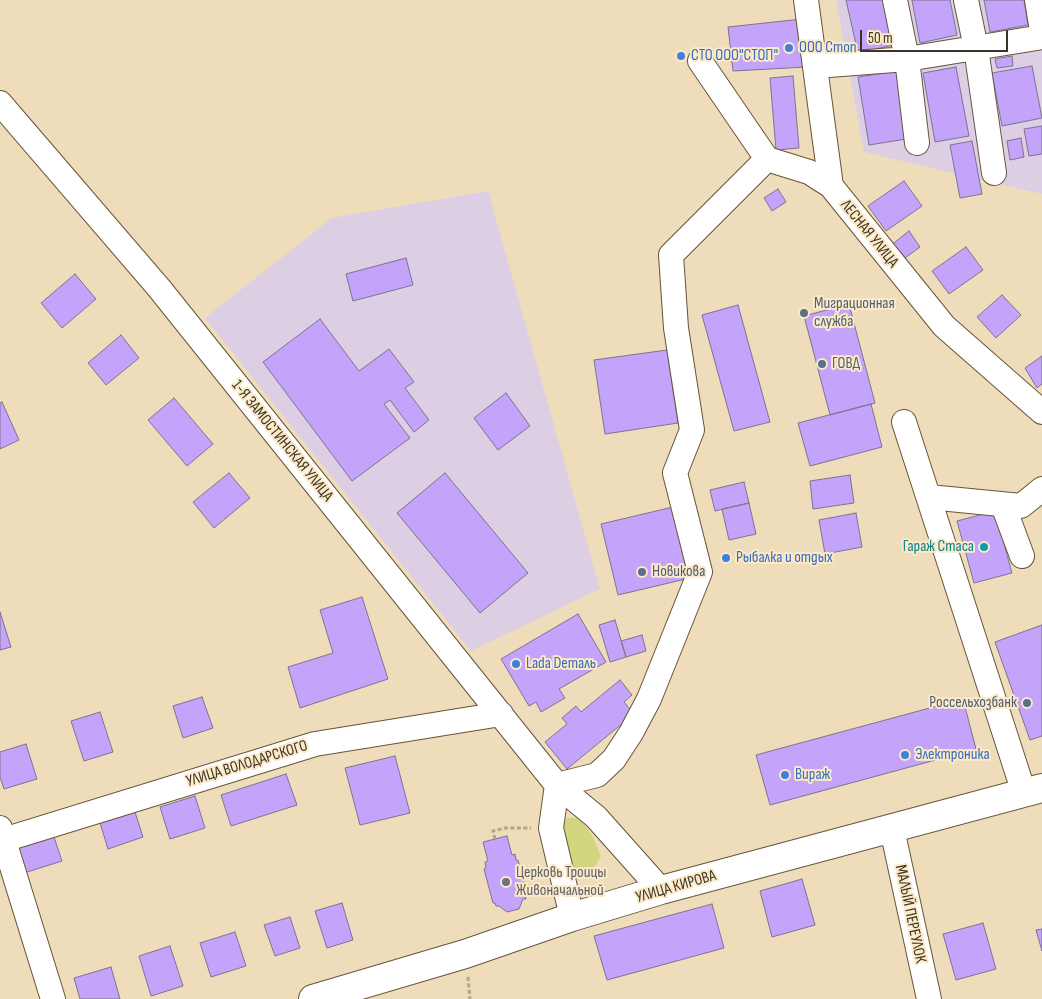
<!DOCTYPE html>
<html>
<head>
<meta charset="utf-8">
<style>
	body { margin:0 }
	#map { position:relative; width:1042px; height:999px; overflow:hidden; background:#efdcba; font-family:"Sofia Sans Condensed",sans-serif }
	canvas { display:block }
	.scale { position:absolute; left:860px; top:30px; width:148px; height:22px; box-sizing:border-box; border:2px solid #3b3427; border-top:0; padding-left:6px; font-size:15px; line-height:18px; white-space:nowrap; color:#3b3427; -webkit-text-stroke:4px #fce9c7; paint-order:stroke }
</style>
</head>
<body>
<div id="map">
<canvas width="1042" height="999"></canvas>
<div class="scale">50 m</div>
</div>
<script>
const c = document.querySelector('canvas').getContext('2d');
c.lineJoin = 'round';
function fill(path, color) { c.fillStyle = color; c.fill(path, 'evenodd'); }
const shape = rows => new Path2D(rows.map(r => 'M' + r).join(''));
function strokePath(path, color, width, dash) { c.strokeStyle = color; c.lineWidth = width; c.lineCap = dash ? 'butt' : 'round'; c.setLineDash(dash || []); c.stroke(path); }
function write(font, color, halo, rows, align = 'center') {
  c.font = font + ' "Sofia Sans Condensed",sans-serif'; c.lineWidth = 4; c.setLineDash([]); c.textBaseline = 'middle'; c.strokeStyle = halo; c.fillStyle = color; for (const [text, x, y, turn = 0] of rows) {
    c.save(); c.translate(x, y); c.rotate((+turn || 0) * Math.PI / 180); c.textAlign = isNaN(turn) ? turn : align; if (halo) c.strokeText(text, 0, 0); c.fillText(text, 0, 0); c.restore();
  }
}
const industrial = shape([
	[836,0,1042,0,1042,194,864,152],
	[488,191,600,589,471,651,205,318,332,218]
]);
const green = shape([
	[567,818,580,818,594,839,601,857,593,869,582,873,574,872,565,860,560,827]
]);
const building = shape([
	[846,0,884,0,894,45,858,53,846,0],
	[912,0,950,0,957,35,920,43,912,0],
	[984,0,1024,0,1028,25,990,32,984,0],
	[802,19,806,67,733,71,728,27,802,19],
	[1012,56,1013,66,997,68,995,59,1012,56],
	[1032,66,1042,118,1002,126,992,73,1032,66],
	[956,67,969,136,935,142,923,73,956,67],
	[896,71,906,139,869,145,858,77,896,71],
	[793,76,799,148,776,150,770,78,793,76],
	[1042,126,1042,154,1029,156,1024,129,1042,126],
	[1021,138,1024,157,1010,160,1007,141,1021,138],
	[972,141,982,194,960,198,950,145,972,141],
	[904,181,922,206,886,231,868,206,904,181],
	[778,189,786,202,772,211,764,198,778,189],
	[909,231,920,247,901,261,890,246,909,231],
	[966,247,983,270,949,294,932,271,966,247],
	[406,258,413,285,353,301,346,274,406,258],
	[75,274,96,299,62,328,41,303,75,274],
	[1002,295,1021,315,996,338,977,317,1002,295],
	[849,304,875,403,830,415,804,316,849,304],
	[738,305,770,422,734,431,702,315,738,305],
	[320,319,359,371,389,349,414,382,405,388,429,420,414,432,390,400,384,404,410,438,352,481,263,362,320,319],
	[121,335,139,358,106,385,88,363,121,335],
	[667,350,678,423,605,434,594,360,667,350],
	[1042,356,1042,384,1037,388,1025,368,1042,356],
	[506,393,530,426,498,450,474,418,506,393],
	[174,398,213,444,187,466,148,420,174,398],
	[2,402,19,440,0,449,0,403,2,402],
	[871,404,882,447,810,466,798,423,871,404],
	[229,473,250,498,214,528,193,502,229,473],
	[445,473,528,573,480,613,397,513,445,473],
	[850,475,854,503,813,509,810,481,850,475],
	[744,482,749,503,715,511,710,490,744,482],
	[749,503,756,534,729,540,722,509,749,503],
	[673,507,690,578,618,595,601,524,673,507],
	[995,511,1012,573,974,583,957,521,995,511],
	[856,513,862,547,825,554,819,520,856,513],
	[362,597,388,679,300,708,288,667,333,653,320,610,362,597],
	[0,612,11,647,0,650,0,612],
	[578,614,606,662,559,689,565,698,541,712,536,702,529,706,501,659,578,614],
	[615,620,626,657,610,662,599,625,615,620],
	[1042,625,1042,736,1030,740,995,642,1042,625],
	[642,635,646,651,626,657,621,641,642,635],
	[620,680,632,695,624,702,634,714,567,769,545,742,567,724,562,718,576,706,581,712,620,680],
	[202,697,213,728,183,738,173,706,202,697],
	[963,699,976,749,770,805,756,755,963,699],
	[100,712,113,752,84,761,71,721,100,712],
	[26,744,37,779,4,789,0,777,0,752,26,744],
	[395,756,410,813,360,825,345,768,395,756],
	[286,774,297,805,231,826,221,795,286,774],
	[195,796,205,828,170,839,160,807,195,796],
	[135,812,143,837,108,849,100,823,135,812],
	[53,834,62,861,24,873,15,846,53,834],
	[507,836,512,855,515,854,516,860,518,860,527,894,525,895,526,899,523,899,519,909,507,912,499,906,496,906,495,903,493,903,484,869,486,868,485,862,488,861,483,842,507,836],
	[802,879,815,925,772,937,760,891,802,879],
	[342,903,353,940,327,948,315,911,342,903],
	[712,904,724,948,607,980,594,936,712,904],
	[290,917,300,948,275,956,264,925,290,917],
	[983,923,996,969,956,980,943,934,983,923],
	[1042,929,1042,951,1036,930,1042,929],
	[235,932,246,966,211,977,200,943,235,932],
	[170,946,183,986,151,996,139,956,170,946],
	[111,967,120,999,80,999,74,978,111,967]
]);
const path = shape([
	[495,839,493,831,505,828,531,828],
	[468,977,470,999]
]);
const minor = shape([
	[806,0,831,186,944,326,1042,412],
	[895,0,907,59,917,143],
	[966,0,976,48,994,173],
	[1037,0,1042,31],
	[700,61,767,159,809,172,831,186],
	[816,66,907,59,1042,37],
	[0,103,159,288,557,785,596,817,661,890],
	[904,422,1024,793],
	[929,497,1021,506,1042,489],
	[1003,505,1022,556],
	[557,785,597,775,614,759,631,733,649,699,700,572,675,473,692,430,676,328,671,255,767,159],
	[557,785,551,828,572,917],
	[0,828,53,999],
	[892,829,929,999],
	[0,841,315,744,501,714]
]);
const major = shape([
	[313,999,465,954,572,917,661,890,1042,788]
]);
const markers = [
	[789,48,5,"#3f7fe0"],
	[681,56,5,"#3f7fe0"],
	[804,313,5,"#5c6f8a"],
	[822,364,5,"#5c6f8a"],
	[984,547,5,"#0f9aa8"],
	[726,558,5,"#3f7fe0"],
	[642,572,5,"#5c6f8a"],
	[516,664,5,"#3f7fe0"],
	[1027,703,5,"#5c6f8a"],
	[905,755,5,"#3f7fe0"],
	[785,775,5,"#3f7fe0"],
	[506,882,5,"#6b7280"]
];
const shopNames = [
	["ООО Стоп",799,48],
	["СТО ООО\"СТОП\"",691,56],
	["Рыбалка и отдых",736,558],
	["Lada Dеталь",526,664],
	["Электроника",915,755],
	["Вираж",795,775]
];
const streetNames = [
	["ЛЕСНАЯ УЛИЦА",869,234,51],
	["1-Я ЗАМОСТИНСКАЯ УЛИЦА",282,441,51],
	["УЛИЦА ВОЛОДАРСКОГО",247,764,-17],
	["УЛИЦА КИРОВА",676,887,-16],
	["МАЛЫЙ ПЕРЕУЛОК",910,914,78]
];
const serviceNames = [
	["Миграционная",814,304],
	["служба",814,322],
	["ГОВД",832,364],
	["Новикова",652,572],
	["Россельхозбанк",1017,703,"right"]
];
const cultureNames = [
	["Гараж Стаса",974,547]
];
const worshipNames = [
	["Церковь Троицы",516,873],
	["Живоначальной",516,891]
];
fill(industrial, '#dccfe3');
fill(green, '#d2d67e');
fill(building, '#c4a3fa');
strokePath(building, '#7d7291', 1);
strokePath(minor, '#665538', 26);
strokePath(major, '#665538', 30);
strokePath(path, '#b2a389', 3, [4, 2.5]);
strokePath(minor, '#fff', 24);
strokePath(major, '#fff', 28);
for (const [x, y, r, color] of markers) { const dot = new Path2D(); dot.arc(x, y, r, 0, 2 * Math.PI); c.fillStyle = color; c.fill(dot); strokePath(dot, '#fce9c7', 2); }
write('16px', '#366cbe', '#fce9c7', shopNames, 'left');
write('16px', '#3b3427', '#fce9c7', streetNames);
write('16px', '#4e5e75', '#fce9c7', serviceNames, 'left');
write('16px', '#0d838f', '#fce9c7', cultureNames, 'right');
write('16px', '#5b616d', '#fce9c7', worshipNames, 'left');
</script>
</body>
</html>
